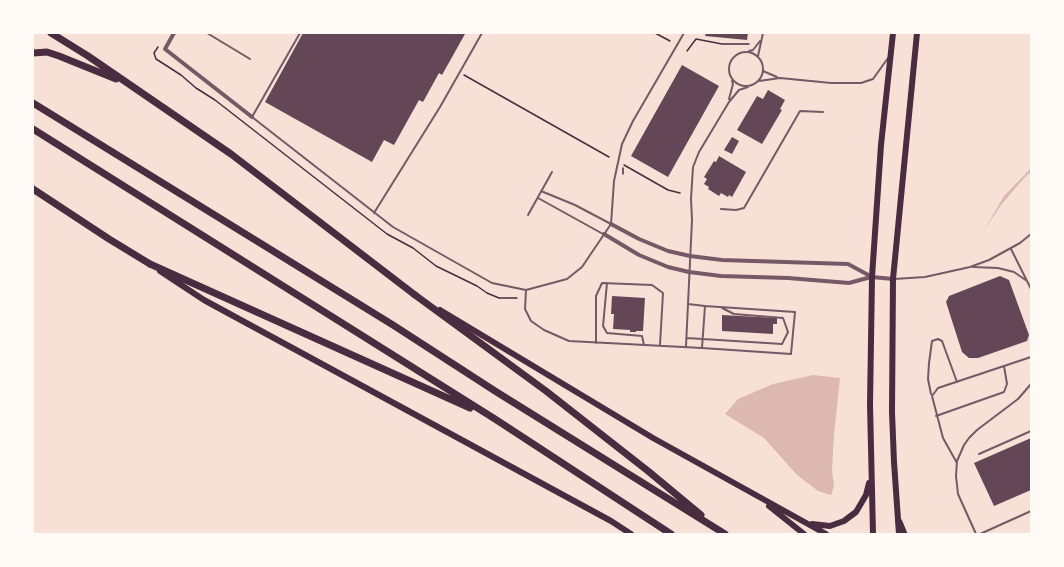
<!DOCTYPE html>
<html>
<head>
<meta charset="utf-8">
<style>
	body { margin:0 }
	#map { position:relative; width:1064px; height:567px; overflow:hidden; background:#f7e1d7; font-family:Ubuntu,sans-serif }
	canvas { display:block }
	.frame { position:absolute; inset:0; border:34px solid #fffaf5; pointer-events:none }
</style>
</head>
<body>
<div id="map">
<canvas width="1064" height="567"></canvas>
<div class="frame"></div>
</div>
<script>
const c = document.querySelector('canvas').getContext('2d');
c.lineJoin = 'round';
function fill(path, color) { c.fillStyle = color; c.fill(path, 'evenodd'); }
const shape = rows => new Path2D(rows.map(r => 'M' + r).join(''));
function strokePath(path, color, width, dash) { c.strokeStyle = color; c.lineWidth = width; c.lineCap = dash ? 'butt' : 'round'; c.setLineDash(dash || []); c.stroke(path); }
const water = shape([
	[1031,168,1031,172,1025,177,1001,205,983,232,1004,196],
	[813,375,840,378,834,435,832,471,834,486,831,495,818,491,797,475,764,438,725,414,738,399,773,384]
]);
const building = shape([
	[303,33,463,33,465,34,442,75,439,73,423,102,419,100,394,145,384,140,372,162,265,102],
	[706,33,748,33,747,40,705,36],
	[682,65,719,86,668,177,631,156],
	[768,90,785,100,780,109,782,110,762,144,737,130,757,96,763,99],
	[732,137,739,141,732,154,724,150],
	[719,156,746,172,732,197,729,195,728,197,721,193,719,196,708,189,709,187,704,184,707,179,704,177,714,161,716,162],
	[1000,276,1009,280,1029,335,1027,341,978,358,969,358,962,352,946,302,949,296],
	[612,296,645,298,643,331,636,331,636,332,630,332,630,330,613,329,614,314,611,314],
	[722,315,777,318,777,324,773,324,773,334,722,331],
	[1031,438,1031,490,994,506,974,463]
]);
const path = shape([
	[655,33,670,41],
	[158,47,154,53,156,59,181,75,196,88,215,100,387,234,413,248,436,266,477,286,487,293,499,298,517,298],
	[687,51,696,39,722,44,749,44],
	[464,75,609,157],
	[624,165,668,190,680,193],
	[623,168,623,174]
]);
const service = shape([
	[207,33,250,59],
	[300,33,252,117,393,227,492,283,526,290,567,279,582,267,611,224,614,181,622,144,633,121,684,33],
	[749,51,753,50,760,41],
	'729 69a17 17 0 1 1 34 0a17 17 0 1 1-34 0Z',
	[758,56,763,33],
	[763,71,777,77],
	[759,81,780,78,831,83,861,83,873,79,888,58],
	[729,99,733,84,732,81],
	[541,191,575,205,611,224],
	[538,198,603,234],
	[721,209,736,210,744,208,800,111,823,112],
	[374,213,440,107,482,33],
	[528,215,552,172],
	[1011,249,1031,289],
	[973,267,998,268,1014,272,1027,281],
	[894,279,925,277,970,267,989,260,1020,243,1031,234],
	[607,283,603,326,607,333,642,336,644,345],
	[526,290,525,309,531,321,544,330,569,341,702,348],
	[688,304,705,306],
	[705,306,795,312,791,354,702,348,705,306],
	[687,338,782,344,788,332,783,318,734,314,722,308],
	[596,343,596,296,602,283,652,285,663,293,660,345],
	[686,346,692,220,691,199,693,167,699,152,729,102,739,90,748,87],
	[931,394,928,379,929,363,932,341,938,339,942,341,957,382],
	[936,416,1004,392,1007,384,1004,366],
	[979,454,1031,431],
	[957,463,943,438,932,396,938,388,1031,357],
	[976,534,958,494,956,476,957,461,964,445,969,438,977,430,1018,399,1031,384],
	[980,534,1031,511]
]);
const minor = shape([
	[174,33,165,49,252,117],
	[611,224,639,239,668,251,690,256,722,260,848,264,872,277,893,279],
	[604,234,639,255,668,267,689,272,721,276,788,278,849,283,871,277]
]);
const primary = shape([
	[160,271,204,300,611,521,631,534],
	[440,310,653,438,826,534],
	[769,506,804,534],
	[812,524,830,526,844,521,856,512,866,495,869,483],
	[873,534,870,404,872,277,881,145,893,33],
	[899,534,894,462,892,412,893,279,917,33]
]);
const trunk = shape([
	[51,33,88,56,231,154,415,295],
	[33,53,47,52,59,56,116,79],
	[33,189,109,239,150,264]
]);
const motorway = shape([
	[33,103,393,325,495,391,725,534],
	[33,129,495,419,671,534],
	[150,264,470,408],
	[415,295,546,391,648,471,701,515],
	[899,522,904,534]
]);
fill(water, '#dcb8b0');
fill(building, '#644757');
strokePath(path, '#4a2c40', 1.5);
strokePath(service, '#755966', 2);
strokePath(minor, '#755966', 4);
strokePath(primary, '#4a2c40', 6);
strokePath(trunk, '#4a2c40', 7);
strokePath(motorway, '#4a2c40', 7);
</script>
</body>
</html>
